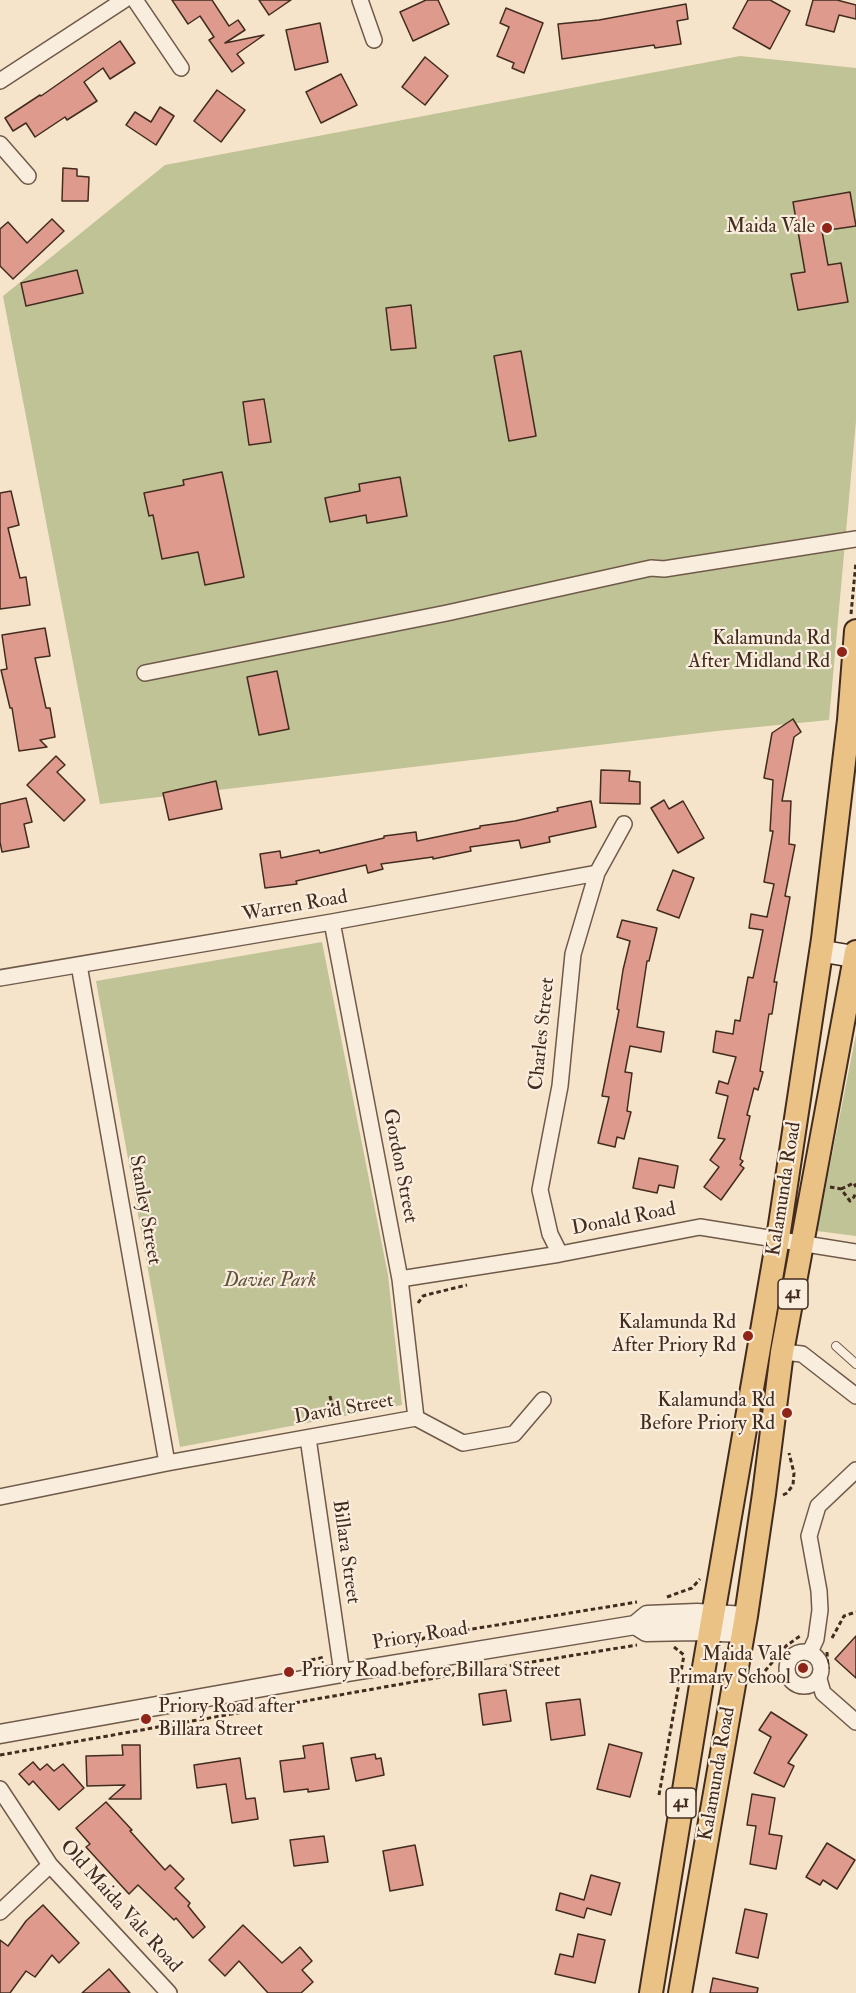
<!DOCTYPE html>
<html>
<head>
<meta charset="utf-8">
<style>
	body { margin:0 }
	canvas { display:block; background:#f6e4ca }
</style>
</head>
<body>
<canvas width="856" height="1993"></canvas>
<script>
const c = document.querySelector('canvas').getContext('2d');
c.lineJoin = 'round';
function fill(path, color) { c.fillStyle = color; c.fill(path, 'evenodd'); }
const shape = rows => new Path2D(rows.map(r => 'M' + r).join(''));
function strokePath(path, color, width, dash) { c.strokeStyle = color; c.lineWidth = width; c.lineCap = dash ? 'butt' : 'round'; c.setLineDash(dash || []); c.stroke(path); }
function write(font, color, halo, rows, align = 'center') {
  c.font = font + ' "IM FELL Double Pica",serif'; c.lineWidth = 4.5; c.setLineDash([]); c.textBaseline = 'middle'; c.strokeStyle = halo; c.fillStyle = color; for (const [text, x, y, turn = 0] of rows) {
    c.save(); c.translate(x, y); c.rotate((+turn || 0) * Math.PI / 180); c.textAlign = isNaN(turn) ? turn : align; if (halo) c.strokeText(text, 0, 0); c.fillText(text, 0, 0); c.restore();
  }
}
const green = shape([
	[740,56,856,68,856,421,829,720,717,731,100,804,3,296,165,165],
	[322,942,388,1275,402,1405,180,1447,96,981],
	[856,1034,856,1236,817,1231]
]);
const building = shape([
	[172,0,212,0,229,26,238,20,245,30,225,43,264,35,237,54,244,63,232,72,209,40,214,37,200,16,188,24,172,0],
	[259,0,291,0,269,15,259,0],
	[426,0,438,0,449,24,413,41,400,12,426,0],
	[748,0,770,0,790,11,770,49,733,28,748,0],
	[813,0,837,0,856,5,856,19,839,15,834,32,806,25,813,0],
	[686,4,688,19,677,21,681,44,655,48,654,45,562,59,558,24,599,20,686,4],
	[506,8,543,23,524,73,512,68,514,63,497,56,509,27,500,23,506,8],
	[320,23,328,62,295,70,286,30,320,23],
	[120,41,135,63,110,79,103,68,84,82,97,101,67,120,65,117,35,137,26,123,13,131,5,118,40,95,41,96,120,41],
	[425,57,448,76,425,105,402,87,425,57],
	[341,74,357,105,321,123,306,92,341,74],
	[217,90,245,110,221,142,194,121,217,90],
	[160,107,174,116,156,145,126,125,135,112,151,122,160,107],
	[63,168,77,169,77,176,89,177,88,201,62,201,63,168],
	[850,192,856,226,822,231,828,265,841,263,848,302,798,310,791,274,805,272,793,202,850,192],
	[52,219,64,231,13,279,0,266,0,229,8,222,27,243,52,219],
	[77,270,83,293,26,306,21,283,77,270],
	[411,305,416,348,391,350,386,308,411,305],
	[521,351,536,436,509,441,494,356,521,351],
	[264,399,271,442,249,445,243,402,264,399],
	[222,472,244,577,205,585,198,552,162,559,153,515,149,516,144,493,184,485,183,480,222,472],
	[400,477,407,516,367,523,366,515,330,522,325,498,360,491,359,484,400,477],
	[11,491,19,525,8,528,20,578,26,577,30,605,0,609,0,493,11,491],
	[45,628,50,656,35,658,46,708,50,708,55,737,40,740,47,747,19,751,12,708,10,708,1,670,7,669,2,635,45,628],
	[277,671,289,729,259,735,247,677,277,671],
	[793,719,801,732,794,737,782,801,791,801,789,844,795,845,785,896,790,897,774,982,777,982,772,1014,769,1014,760,1071,763,1072,758,1090,754,1088,747,1115,750,1116,740,1159,743,1161,740,1165,744,1168,721,1200,704,1187,719,1167,710,1160,725,1139,718,1138,728,1096,716,1093,719,1081,728,1084,736,1057,713,1052,716,1031,733,1034,735,1020,740,1021,748,977,753,978,763,930,749,928,751,914,767,917,774,884,764,882,773,831,770,831,773,780,764,778,772,733,793,719],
	[56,756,65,765,57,772,85,800,64,821,27,785,56,756],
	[601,770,630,771,629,781,640,782,640,804,600,803,601,770],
	[216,781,222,809,169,820,163,793,216,781],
	[26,798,32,822,24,824,29,847,2,852,0,842,0,804,26,798],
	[664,800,669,809,683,801,704,838,678,853,651,808,664,800],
	[591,801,596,827,549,837,550,842,521,848,519,840,470,847,471,851,433,859,433,857,381,864,383,869,368,873,366,865,296,881,297,884,265,888,260,854,280,851,281,858,319,850,320,853,384,838,384,836,416,832,417,841,480,828,480,826,515,821,558,811,557,808,591,801],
	[673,870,694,878,679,918,657,910,673,870],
	[622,920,657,928,649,961,647,961,637,1027,664,1032,661,1052,630,1046,625,1072,632,1073,627,1111,631,1112,624,1139,617,1137,615,1147,598,1143,609,1097,602,1096,619,1010,617,1009,623,970,630,941,617,937,622,920],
	[639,1158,678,1166,674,1188,659,1185,657,1193,633,1188,639,1158],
	[856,1636,856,1678,835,1659,856,1636],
	[506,1690,511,1721,483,1725,479,1694,506,1690],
	[580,1699,585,1735,551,1740,546,1703,580,1699],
	[771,1712,807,1735,788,1763,794,1766,784,1787,754,1773,771,1737,759,1730,771,1712],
	[323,1743,329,1789,308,1792,308,1789,284,1792,280,1761,305,1758,303,1746,323,1743],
	[609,1744,642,1753,630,1797,597,1789,609,1744],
	[122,1745,140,1745,141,1799,109,1799,125,1785,87,1786,86,1756,123,1755,122,1745],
	[375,1754,376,1759,381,1758,384,1775,356,1781,351,1758,375,1754],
	[240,1758,246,1799,255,1798,258,1819,232,1823,226,1784,197,1788,194,1765,240,1758],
	[33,1762,40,1770,47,1764,54,1771,63,1764,84,1788,59,1810,33,1781,29,1785,19,1774,33,1762],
	[752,1794,775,1798,769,1834,782,1836,776,1869,750,1864,756,1826,747,1825,752,1794],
	[106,1802,132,1830,130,1831,165,1870,170,1865,184,1879,175,1888,190,1903,188,1906,205,1927,193,1938,176,1918,174,1920,138,1885,129,1894,86,1847,90,1844,76,1828,106,1802],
	[324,1836,328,1862,294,1866,290,1840,324,1836],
	[827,1843,855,1860,837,1889,823,1880,820,1885,806,1877,827,1843],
	[415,1845,423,1885,390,1891,383,1851,415,1845],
	[591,1875,620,1883,611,1915,587,1908,584,1918,556,1910,560,1893,584,1900,591,1875],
	[43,1905,79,1943,59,1963,52,1955,35,1977,26,1971,10,1993,0,1993,0,1940,8,1946,26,1921,43,1905],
	[745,1909,767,1914,758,1958,736,1953,745,1909],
	[243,1925,282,1963,300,1947,312,1961,302,1970,313,1982,301,1993,268,1993,239,1961,225,1976,209,1960,243,1925],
	[578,1934,605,1940,595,1983,555,1974,560,1954,573,1957,578,1934],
	[109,1969,130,1993,82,1993,109,1969],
	[713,1978,758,1988,757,1993,710,1993,713,1978]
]);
const path = shape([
	[851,614,856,562],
	[830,1187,841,1189,850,1201,854,1197,856,1192],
	[841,1189,854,1183,856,1187],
	[418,1303,423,1296,430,1294,467,1285],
	[330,1396,335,1418],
	[783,1495,787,1493,793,1485,794,1473,789,1453],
	[667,1597,692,1588,700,1579],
	[832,1638,844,1616,856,1612],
	[415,1644,424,1638,436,1635,637,1602],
	[674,1647,684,1655],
	[827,1652,828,1669],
	[311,1660,325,1657],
	[753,1679,760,1677,786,1646,800,1636],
	[0,1755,458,1674,637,1645],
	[659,1795,684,1655]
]);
const service = shape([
	[836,1346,856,1364]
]);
const minor = shape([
	[135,0,181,68],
	[360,0,374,40],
	[0,81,124,0],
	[0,144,28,176],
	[145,673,447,613,651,568,664,569,856,539],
	[332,922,400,1279,416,1418],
	[79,965,167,1463],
	[0,978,332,922,597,873],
	[560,1254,550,1234,540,1190,560,1086,573,954,597,873,624,824],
	[400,1279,560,1254,700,1227,856,1252],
	[782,1352,802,1354,856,1396],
	[308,1438,342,1673],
	[0,1497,167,1463,416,1418,463,1443,514,1434,543,1400],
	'787 1669a17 17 0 1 1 34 0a17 17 0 1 1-34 0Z',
	[810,1652,816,1639,820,1610,819,1591,809,1536,818,1506,856,1470],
	[819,1679,823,1693,856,1722],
	[0,1789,50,1865,169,1993],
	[0,1912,50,1865]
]);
const tertiary = shape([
	[635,1625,646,1632,696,1631,743,1633],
	[0,1734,342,1673,635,1625,647,1615,697,1613,746,1616]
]);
const secondary = shape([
	[821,951,856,957]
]);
const primary = shape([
	[651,1993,703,1673,778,1238,823,939,849,720,856,631],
	[680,1993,746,1616,764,1494,782,1352,856,952]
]);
const markers = [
	[827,228,6,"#8f2418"],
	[842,652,6,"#8f2418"],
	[748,1336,6,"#8f2418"],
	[787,1413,6,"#8f2418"],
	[803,1668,6,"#8f2418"],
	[289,1672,6,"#8f2418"],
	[146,1719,6,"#8f2418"]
];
const shields = [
	[793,1294,30],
	[681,1803,30]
];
const shieldNames = [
	["41",793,1294],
	["41",681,1803]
];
const poiNames = [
	["Maida Vale",815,228],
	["Kalamunda Rd",830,640],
	["After Midland Rd",830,663],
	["Kalamunda Rd",736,1324],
	["After Priory Rd",736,1347],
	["Kalamunda Rd",775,1402],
	["Before Priory Rd",775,1425],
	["Maida Vale",791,1656],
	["Primary School",791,1679],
	["Priory Road before Billara Street",301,1672,"left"],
	["Priory Road after",158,1708,"left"],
	["Billara Street",158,1731,"left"]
];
const streetNames = [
	["Warren Road",295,907,-10],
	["Charles Street",543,1034,-84],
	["Gordon Street",399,1166,79],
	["Kalamunda Road",785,1189,-81],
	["Stanley Street",144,1210,80],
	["Donald Road",624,1220,-11],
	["David Street",344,1410,-10],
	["Billara Street",345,1552,82],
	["Priory Road",420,1637,-9],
	["Kalamunda Road",718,1774,-80],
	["Old Maida Vale Road",120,1907,48]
];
const parkNames = [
	["Davies Park",270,1282]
];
fill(green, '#bfc395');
fill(building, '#de9b8d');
strokePath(building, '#422c1f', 1.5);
strokePath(service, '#6f5a4a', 10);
strokePath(minor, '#6f5a4a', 18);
strokePath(tertiary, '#6f5a4a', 21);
strokePath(secondary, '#422c1f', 24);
strokePath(primary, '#422c1f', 26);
strokePath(path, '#422c1f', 3, [4.5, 3]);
strokePath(service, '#f9eddd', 8);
strokePath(minor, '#f9eddd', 15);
strokePath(tertiary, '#f9eddd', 18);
strokePath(secondary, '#f9eddd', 21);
strokePath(primary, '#ebc285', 22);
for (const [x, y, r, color] of markers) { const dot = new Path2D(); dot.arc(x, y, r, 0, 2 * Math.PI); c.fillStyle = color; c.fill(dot); strokePath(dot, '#f9eddd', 2); }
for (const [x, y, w] of shields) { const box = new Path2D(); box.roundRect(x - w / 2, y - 15, w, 30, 4.5); c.fillStyle = '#f9eddd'; c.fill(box); strokePath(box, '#422c1f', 1.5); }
write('bold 18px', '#422c1f', null, shieldNames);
write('20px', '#422c1f', '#f9eddd', poiNames, 'right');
write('20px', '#422c1f', '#f9eddd', streetNames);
write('italic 20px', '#61523c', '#f9eddd', parkNames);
</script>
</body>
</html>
